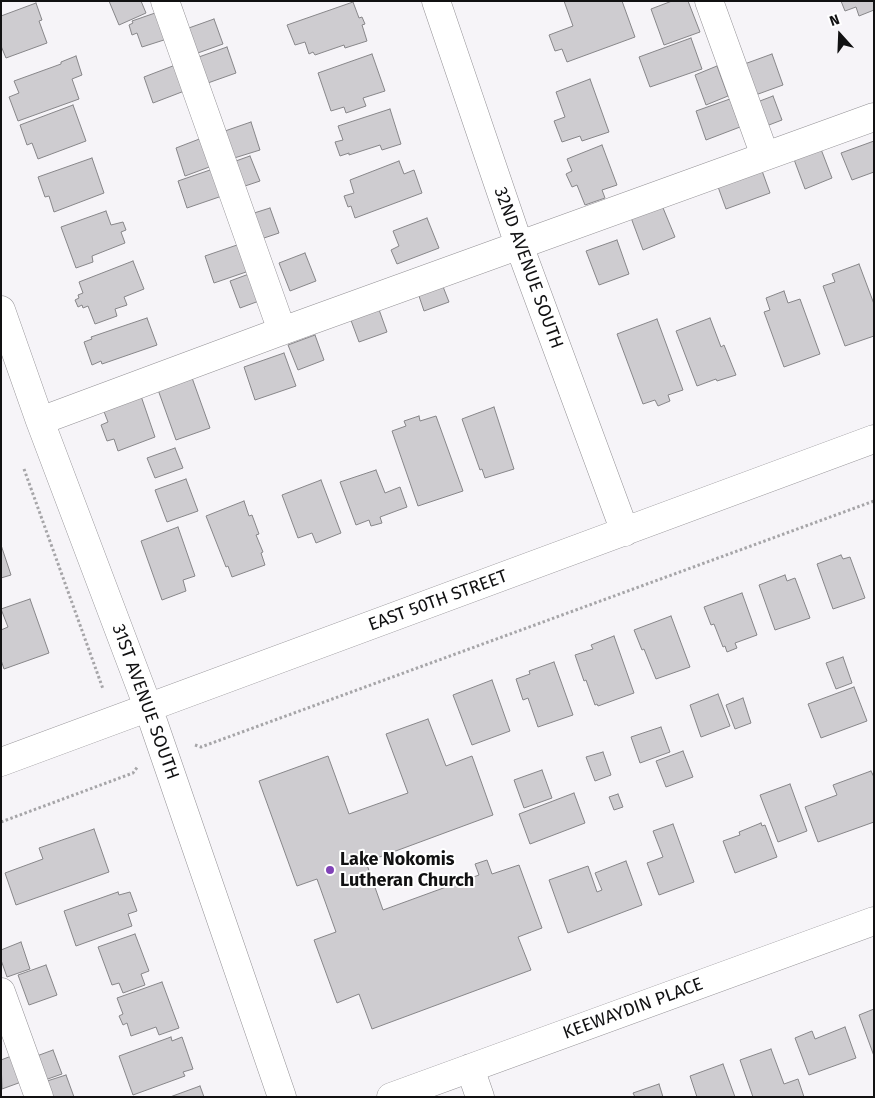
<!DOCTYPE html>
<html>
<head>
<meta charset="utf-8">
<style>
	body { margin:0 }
	#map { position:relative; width:875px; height:1098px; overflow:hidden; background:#f6f4f8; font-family:"Fira Sans",sans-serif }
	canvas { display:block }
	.frame { position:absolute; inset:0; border:2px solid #111112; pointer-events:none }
	.north { position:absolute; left:815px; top:10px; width:50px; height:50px; -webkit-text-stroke:4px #fff; paint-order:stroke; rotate:340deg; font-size:14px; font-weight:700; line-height:20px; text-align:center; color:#111112 }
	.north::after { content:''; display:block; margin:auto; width:18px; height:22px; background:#111112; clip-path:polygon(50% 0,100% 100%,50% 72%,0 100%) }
</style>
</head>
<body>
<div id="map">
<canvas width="875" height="1098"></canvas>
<div class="frame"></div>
<div class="north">N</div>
</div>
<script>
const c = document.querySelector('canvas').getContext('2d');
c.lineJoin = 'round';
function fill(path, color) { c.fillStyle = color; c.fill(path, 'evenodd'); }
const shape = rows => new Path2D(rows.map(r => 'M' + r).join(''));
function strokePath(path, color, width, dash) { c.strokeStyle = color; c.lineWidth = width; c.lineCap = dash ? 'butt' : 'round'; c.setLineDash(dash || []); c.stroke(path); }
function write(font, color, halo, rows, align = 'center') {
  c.font = font + ' "Fira Sans",sans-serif'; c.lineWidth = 4; c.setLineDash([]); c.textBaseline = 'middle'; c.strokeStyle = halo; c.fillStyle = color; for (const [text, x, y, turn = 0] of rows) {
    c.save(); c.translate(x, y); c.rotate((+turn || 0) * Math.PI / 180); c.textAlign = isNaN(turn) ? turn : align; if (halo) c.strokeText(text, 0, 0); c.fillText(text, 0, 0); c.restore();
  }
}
const building = shape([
	[109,1,141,1,146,13,119,25,109,1],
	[564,1,622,1,635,37,567,62,562,49,555,51,549,35,573,26,564,1],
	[672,1,688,1,700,32,664,45,651,9,672,1],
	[841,1,874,1,874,10,859,16,856,7,845,11,841,1],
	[353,2,359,18,362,17,365,24,362,25,367,41,345,48,344,45,315,55,313,52,309,54,305,42,295,45,287,25,353,2],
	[36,3,42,20,39,21,47,43,6,58,1,46,1,16,36,3],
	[158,12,167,39,142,47,137,33,132,35,129,25,133,23,132,21,158,12],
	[214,19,223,44,195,54,186,29,214,19],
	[691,38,702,69,650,87,639,57,691,38],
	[227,47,236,73,205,84,196,58,227,47],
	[372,54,385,91,363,98,366,106,346,113,344,107,331,111,318,73,372,54],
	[772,54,783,85,750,97,739,66,772,54],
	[76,56,82,75,72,79,79,99,18,121,9,97,19,93,14,81,61,64,61,62,76,56],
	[178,64,187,90,153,103,144,77,178,64],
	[717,66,728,96,706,105,695,75,717,66],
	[590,79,609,132,582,141,580,136,562,142,554,121,565,117,556,92,590,79],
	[773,96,782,120,761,128,752,104,773,96],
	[730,99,740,127,706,140,696,111,730,99],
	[73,105,86,141,38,159,32,143,27,145,20,125,73,105],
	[390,109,401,144,382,150,380,145,349,155,349,153,340,156,335,142,343,140,338,126,390,109],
	[251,122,260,150,231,159,222,132,251,122],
	[202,138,212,166,185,176,176,148,202,138],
	[874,141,874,172,852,180,841,153,874,141],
	[819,144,832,178,805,189,792,154,819,144],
	[602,145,617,185,602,190,605,198,585,205,577,185,572,187,566,174,572,171,567,159,602,145],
	[250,156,260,181,242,187,233,162,250,156],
	[92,158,104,193,54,212,49,196,45,197,38,177,92,158],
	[399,161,404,174,414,170,422,193,355,218,351,206,348,207,344,196,354,193,350,180,399,161],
	[761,168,770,193,726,209,717,184,761,168],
	[213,169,222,196,187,208,178,181,213,169],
	[661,203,675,237,643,250,630,215,661,203],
	[270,208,279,233,261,239,251,214,270,208],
	[106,211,111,225,123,222,126,230,121,232,125,243,92,256,93,262,76,268,61,227,106,211],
	[427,218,439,248,397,264,391,250,399,246,393,231,427,218],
	[617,240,629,274,599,285,586,251,617,240],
	[240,244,249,271,214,283,205,256,240,244],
	[305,253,316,281,290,291,279,263,305,253],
	[133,261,144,289,124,297,127,305,115,309,117,316,95,324,88,306,83,308,82,305,78,307,75,300,79,298,78,295,83,293,79,282,133,261],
	[859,264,874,304,874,336,845,346,823,286,835,282,832,274,859,264],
	[249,274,259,301,240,308,230,281,249,274],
	[442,284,449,302,424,311,418,293,442,284],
	[784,291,788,303,800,299,820,354,784,367,764,312,770,310,766,298,784,291],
	[377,304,387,332,359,342,349,315,377,304],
	[147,318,157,345,102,364,101,361,92,365,84,342,92,339,91,337,147,318],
	[710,318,721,347,724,345,736,375,717,381,716,379,697,386,676,331,710,318],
	[657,319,683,390,668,395,670,401,658,406,655,400,643,404,617,334,657,319],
	[315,335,324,360,298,370,288,345,315,335],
	[284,353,296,386,255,400,244,367,284,353],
	[191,375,210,428,176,440,157,387,191,375],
	[141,396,155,437,118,451,114,439,107,441,101,425,108,422,103,409,141,396],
	[494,407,514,469,485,478,482,469,480,470,462,419,494,407],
	[419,416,420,421,436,416,463,491,418,506,392,431,406,426,404,421,419,416],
	[175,448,183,468,155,478,147,458,175,448],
	[376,470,385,493,400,487,407,507,380,517,382,523,371,526,369,520,356,525,340,482,376,470],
	[186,479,198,511,167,522,155,490,186,479],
	[321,480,341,533,316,543,312,533,298,538,282,495,321,480],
	[244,501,249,516,252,515,259,534,256,535,263,552,261,553,265,565,232,577,228,566,226,567,206,516,244,501],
	[178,527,195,576,183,580,186,591,162,600,141,541,178,527],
	[2,548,11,575,1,578,1,549,2,548],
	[841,555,843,559,850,557,865,598,833,609,817,564,841,555],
	[785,575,787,581,795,578,810,618,775,630,759,585,785,575],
	[742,593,757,635,735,643,737,648,727,652,725,646,723,647,714,624,711,625,704,607,742,593],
	[30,599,49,653,4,669,1,660,1,630,8,627,1,609,30,599],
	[671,616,690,667,656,679,644,649,642,650,634,630,671,616],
	[614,636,634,693,598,706,597,704,595,705,586,680,584,681,575,655,593,649,591,645,614,636],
	[843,657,852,683,836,689,826,663,843,657],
	[554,662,573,715,538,727,528,698,523,700,516,679,530,674,529,671,554,662],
	[492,680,510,731,472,745,453,695,492,680],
	[854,687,867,721,821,738,808,704,854,687],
	[718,694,730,726,701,737,690,705,718,694],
	[743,698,751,723,735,729,726,705,743,698],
	[428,719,446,766,472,756,493,815,366,862,383,910,479,875,475,864,487,860,492,874,519,865,542,928,518,937,531,970,372,1029,359,994,337,1003,314,940,336,932,317,879,297,886,259,781,328,756,349,814,408,793,386,734,428,719],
	[661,727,670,752,640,763,631,737,661,727],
	[683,751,693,777,666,787,656,761,683,751],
	[603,752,611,775,595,781,586,757,603,752],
	[542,770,552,798,524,808,514,780,542,770],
	[871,771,874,777,874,822,818,842,805,807,837,795,833,785,871,771],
	[790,784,807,831,778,842,760,795,790,784],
	[574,793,585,823,530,844,519,814,574,793],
	[618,794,623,807,614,810,609,797,618,794],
	[761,823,762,826,765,825,777,857,735,873,723,841,740,835,739,832,761,823],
	[673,824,694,882,659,895,647,863,663,857,653,831,673,824],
	[94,829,109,872,16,905,5,873,43,859,39,848,94,829],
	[626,861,642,905,568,933,549,880,588,866,597,892,602,890,595,873,626,861],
	[118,892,119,895,130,892,137,911,128,914,132,926,76,946,64,911,118,892],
	[135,934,149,971,141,974,145,985,123,993,119,983,112,985,98,947,135,934],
	[21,942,30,969,7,977,1,960,1,950,21,942],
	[46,965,57,995,29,1005,18,975,46,965],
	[162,982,179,1028,159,1035,156,1027,131,1036,127,1023,123,1025,119,1016,123,1014,117,998,162,982],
	[874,1009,874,1056,859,1015,874,1009],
	[845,1027,856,1058,809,1075,795,1038,812,1031,815,1039,845,1027],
	[171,1037,172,1041,182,1037,193,1069,183,1072,185,1076,133,1095,119,1056,171,1037],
	[771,1049,784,1084,798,1079,804,1097,753,1097,740,1060,771,1049],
	[53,1050,62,1074,42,1081,34,1057,53,1050],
	[14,1055,24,1081,2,1089,1,1060,14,1055],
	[723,1064,735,1097,697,1097,690,1076,723,1064],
	[66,1075,74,1097,49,1097,44,1082,66,1075],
	[659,1084,663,1097,635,1097,633,1093,659,1084],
	[200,1086,204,1097,170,1097,200,1086]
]);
const path = shape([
	[24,469,103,689],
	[195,745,201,747,874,501],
	[1,822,133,773,138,766]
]);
const minor = shape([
	[165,1,282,331],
	[436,1,519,245,625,532],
	[709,1,765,156],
	[1,310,40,421,148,707,282,1097],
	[40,421,282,331,874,117],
	[1,762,874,439],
	[1,992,39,1097],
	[470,1068,480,1097],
	[391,1097,874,921]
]);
const markers = [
	[330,870,5,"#8042b7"]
];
const streetNames = [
	["32ND AVENUE SOUTH",528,268,70],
	["EAST 50TH STREET",438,601,-20],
	["31ST AVENUE SOUTH",145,702,70],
	["KEEWAYDIN PLACE",633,1009,-20]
];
const poiNames = [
	["Lake Nokomis",340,860],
	["Lutheran Church",340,881]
];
fill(building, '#ceccd0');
strokePath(building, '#878689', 1);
strokePath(minor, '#939195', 29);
strokePath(path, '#a6a5a8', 3, [2.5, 2.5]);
strokePath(minor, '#fff', 28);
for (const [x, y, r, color] of markers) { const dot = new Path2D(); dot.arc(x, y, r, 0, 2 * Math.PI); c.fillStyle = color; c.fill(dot); strokePath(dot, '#fff', 2); }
write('18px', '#111112', '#fff', streetNames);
write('bold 18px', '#111112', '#fff', poiNames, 'left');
</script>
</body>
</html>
